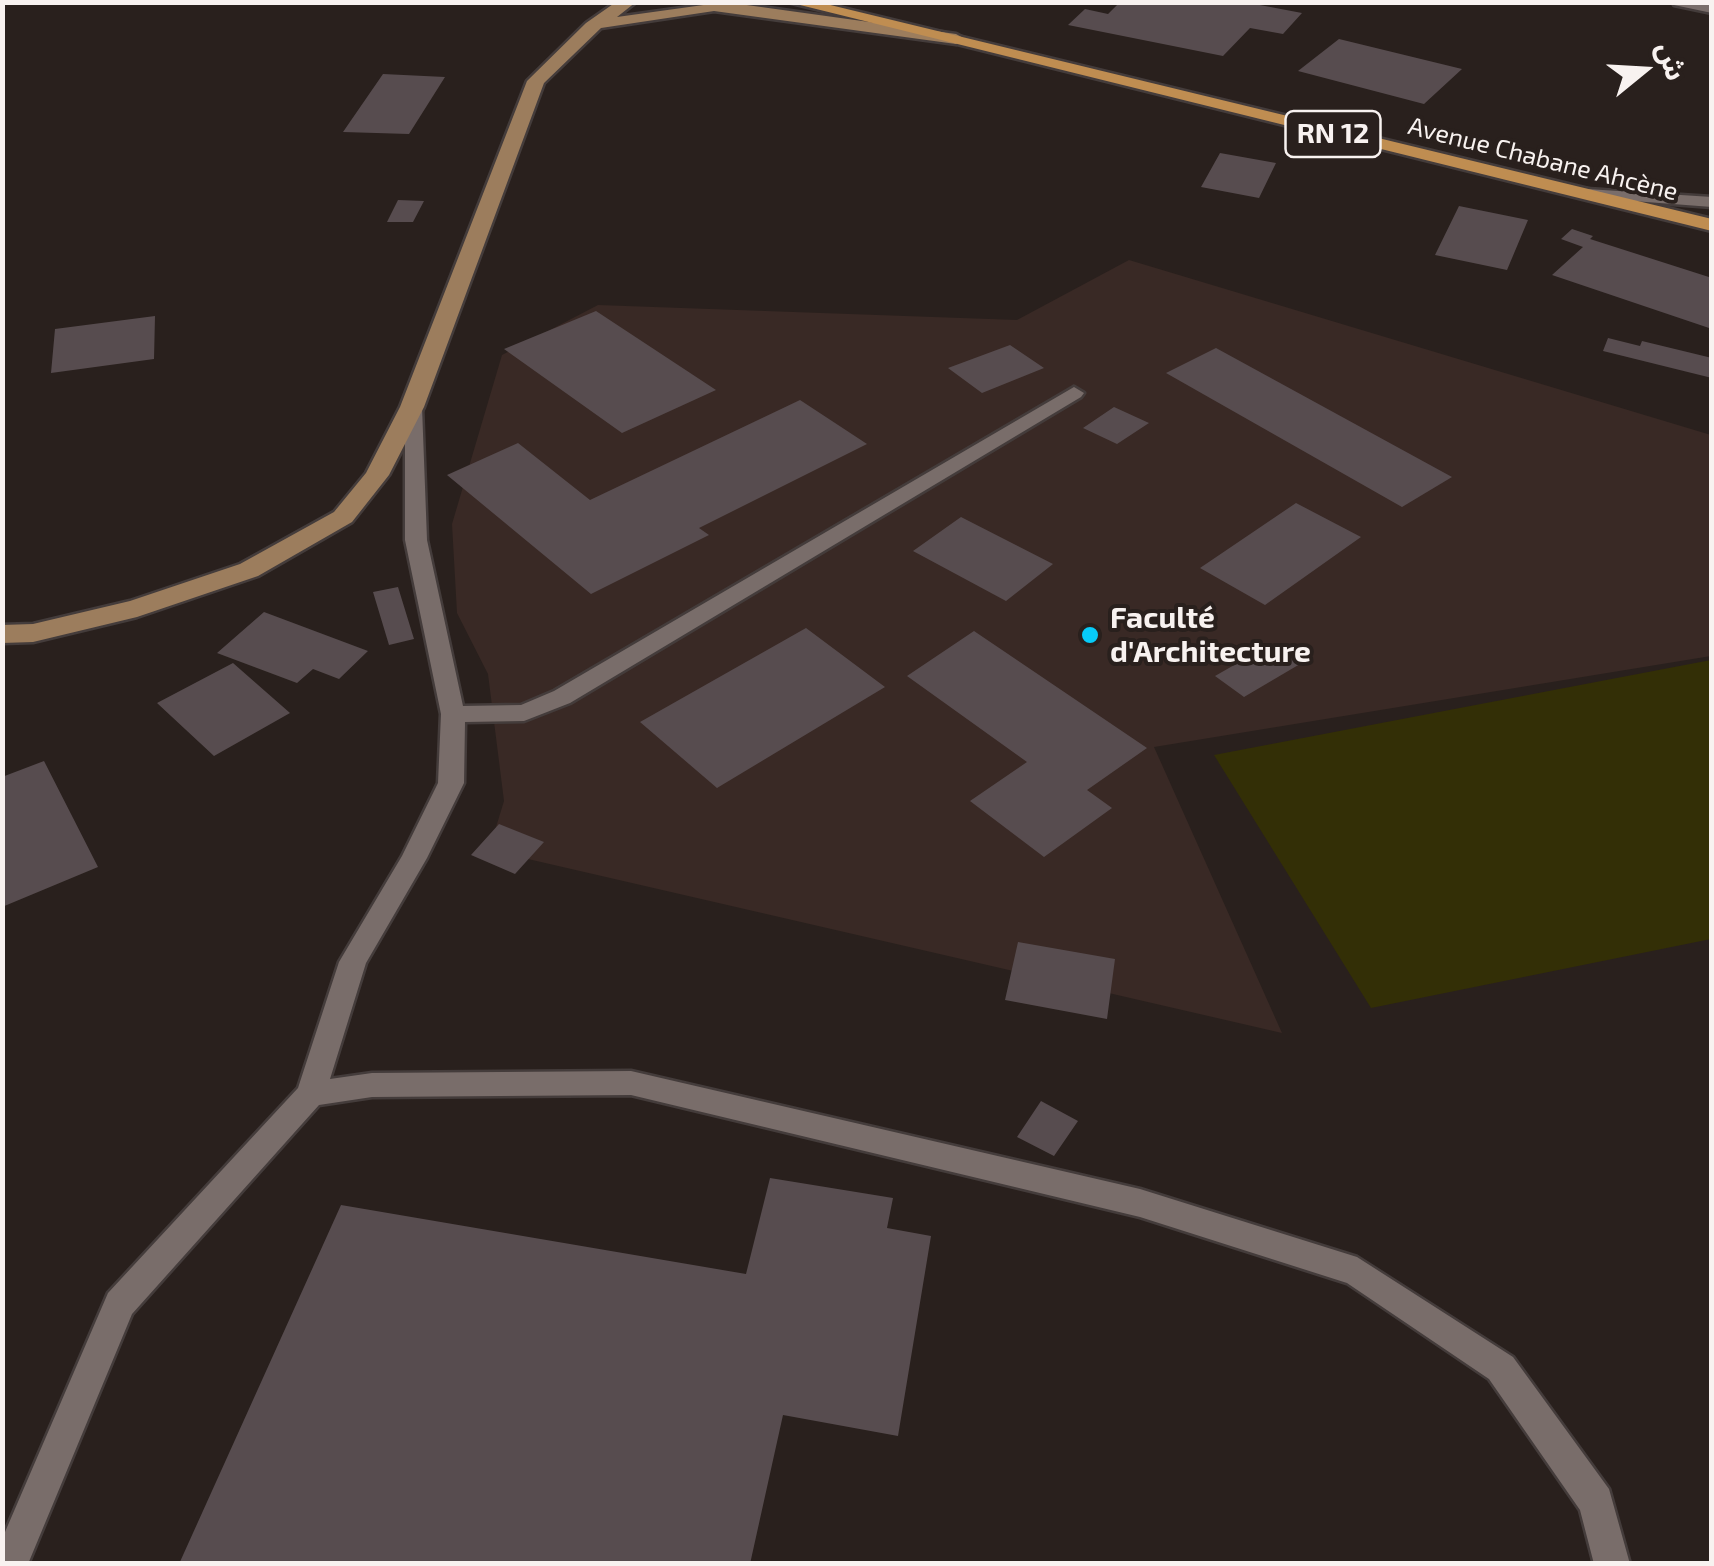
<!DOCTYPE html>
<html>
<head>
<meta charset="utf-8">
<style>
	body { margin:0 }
	#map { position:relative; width:1714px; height:1566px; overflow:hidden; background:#29201d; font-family:"Exo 2","Noto Sans Arabic",sans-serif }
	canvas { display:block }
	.frame { position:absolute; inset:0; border:5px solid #f8f2f0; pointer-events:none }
	.north { position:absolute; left:1594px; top:20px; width:100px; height:100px; -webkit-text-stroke:8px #29201d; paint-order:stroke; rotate:72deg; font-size:28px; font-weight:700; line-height:40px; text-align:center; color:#f8f2f0 }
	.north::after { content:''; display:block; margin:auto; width:35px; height:45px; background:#f8f2f0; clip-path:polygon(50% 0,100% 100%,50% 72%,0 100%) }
</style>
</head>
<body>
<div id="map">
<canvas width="1714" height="1566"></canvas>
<div class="frame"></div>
<div class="north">ش</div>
</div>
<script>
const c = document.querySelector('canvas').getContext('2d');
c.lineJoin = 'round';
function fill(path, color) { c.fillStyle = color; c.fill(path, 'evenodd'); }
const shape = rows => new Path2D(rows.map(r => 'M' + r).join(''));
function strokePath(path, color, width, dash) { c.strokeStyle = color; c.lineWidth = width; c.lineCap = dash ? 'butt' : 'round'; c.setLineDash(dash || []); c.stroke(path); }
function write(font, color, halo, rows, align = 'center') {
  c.font = font + ' "Exo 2",sans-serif'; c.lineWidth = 8; c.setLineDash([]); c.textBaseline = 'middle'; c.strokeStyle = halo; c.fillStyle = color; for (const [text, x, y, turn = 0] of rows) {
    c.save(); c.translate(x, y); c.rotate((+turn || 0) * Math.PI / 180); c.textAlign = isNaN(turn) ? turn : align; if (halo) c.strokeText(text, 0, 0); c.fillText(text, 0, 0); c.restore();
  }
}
const built = shape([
	[1129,260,1711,435,1711,656,1154,747,1282,1033,489,850,504,801,488,674,457,613,452,524,502,355,598,305,1017,320]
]);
const green = shape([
	[1711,660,1711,939,1371,1008,1214,755]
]);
const building = shape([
	[1120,2,1244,2,1302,13,1283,34,1250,28,1223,56,1068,25,1085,9,1108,14],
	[1339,39,1462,69,1424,104,1298,71],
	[383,74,445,77,409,134,343,132],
	[1220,153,1276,163,1259,198,1201,187],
	[398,200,424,201,413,222,387,222],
	[1459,206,1528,220,1507,270,1435,255],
	[1572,229,1593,236,1590,239,1712,278,1712,329,1552,275,1583,247,1561,239],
	[596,311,716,390,622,433,504,349],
	[155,316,154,359,51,373,55,329],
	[1608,338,1640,346,1642,341,1712,358,1712,378,1603,351],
	[1010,345,1044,368,982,393,948,368],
	[1216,348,1452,477,1402,507,1166,373],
	[800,400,867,444,699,528,709,535,591,594,447,475,518,443,590,500],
	[1114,407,1149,423,1117,444,1083,428],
	[1296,503,1361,537,1265,605,1200,568],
	[961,517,1053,564,1006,601,913,551],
	[398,587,414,639,389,645,373,592],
	[264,612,368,651,339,679,313,669,297,683,217,653],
	[806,628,885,687,717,788,640,722],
	[974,631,1147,748,1087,790,1112,808,1044,857,970,801,1027,762,907,676],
	[1271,644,1300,664,1244,697,1215,676],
	[233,663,290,713,214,756,157,703],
	[44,761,98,867,2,907,2,777],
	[499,824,544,842,515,874,471,855],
	[1018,942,1115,959,1107,1019,1005,1000],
	[1041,1101,1078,1121,1054,1156,1017,1137],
	[770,1178,893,1198,887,1228,931,1236,898,1436,783,1415,750,1564,179,1564,341,1205,746,1274]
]);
const lane = shape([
	[1673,2,1712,5,1712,13,1674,5,1673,2],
	[1587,189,1712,197,1712,207,1581,197,1579,194,1587,189],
	[1074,387,1084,393,1081,397,570,703,524,721,465,722,464,783,427,858,366,963,330,1079,372,1073,631,1071,1140,1189,1357,1257,1513,1357,1609,1489,1630,1564,1594,1564,1580,1510,1489,1379,1347,1283,1140,1217,631,1095,372,1097,319,1105,132,1314,28,1564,2,1564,2,1539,108,1293,298,1088,339,962,402,856,438,783,441,714,405,540,405,403,419,403,422,407,427,540,463,706,521,705,554,691,1074,387]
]);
const secondary = shape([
	[616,2,636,2,617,17,725,2,956,34,965,39,956,44,714,11,601,28,544,83,424,407,389,475,352,522,258,576,137,617,33,642,2,643,2,625,33,624,130,601,240,564,334,512,366,473,400,407,527,81,586,23,616,2]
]);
const primary = shape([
	[788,2,818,2,1712,219,1712,231,788,2]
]);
const markers = [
	[1090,635,10,"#07cbf9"]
];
const farStreetnames = [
	["Avenue Chabane Ahcène",1543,159,14]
];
const shields = [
	[1333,134,95]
];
const shieldNames = [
	["RN 12",1333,134]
];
const poiNames = [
	["Faculté",1110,618],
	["d'Architecture",1110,652]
];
fill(built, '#392925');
fill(green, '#332f06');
fill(building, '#574c4f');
strokePath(lane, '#443c3b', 5);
strokePath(secondary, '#443c3b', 5);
strokePath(primary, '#443c3b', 5);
fill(lane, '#796d6a');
fill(secondary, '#9c7d5d');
fill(primary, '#bf8d51');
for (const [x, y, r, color] of markers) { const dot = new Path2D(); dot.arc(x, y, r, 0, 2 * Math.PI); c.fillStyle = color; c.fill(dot); strokePath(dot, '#29201d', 4); }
write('25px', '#f8f2f0', '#29201d', farStreetnames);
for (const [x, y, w] of shields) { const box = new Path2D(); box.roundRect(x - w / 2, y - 23, w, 46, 8); c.fillStyle = '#29201d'; c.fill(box); strokePath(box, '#f8f2f0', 2.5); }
write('bold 28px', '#f8f2f0', null, shieldNames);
write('bold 30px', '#f8f2f0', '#29201d', poiNames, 'left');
</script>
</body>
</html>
